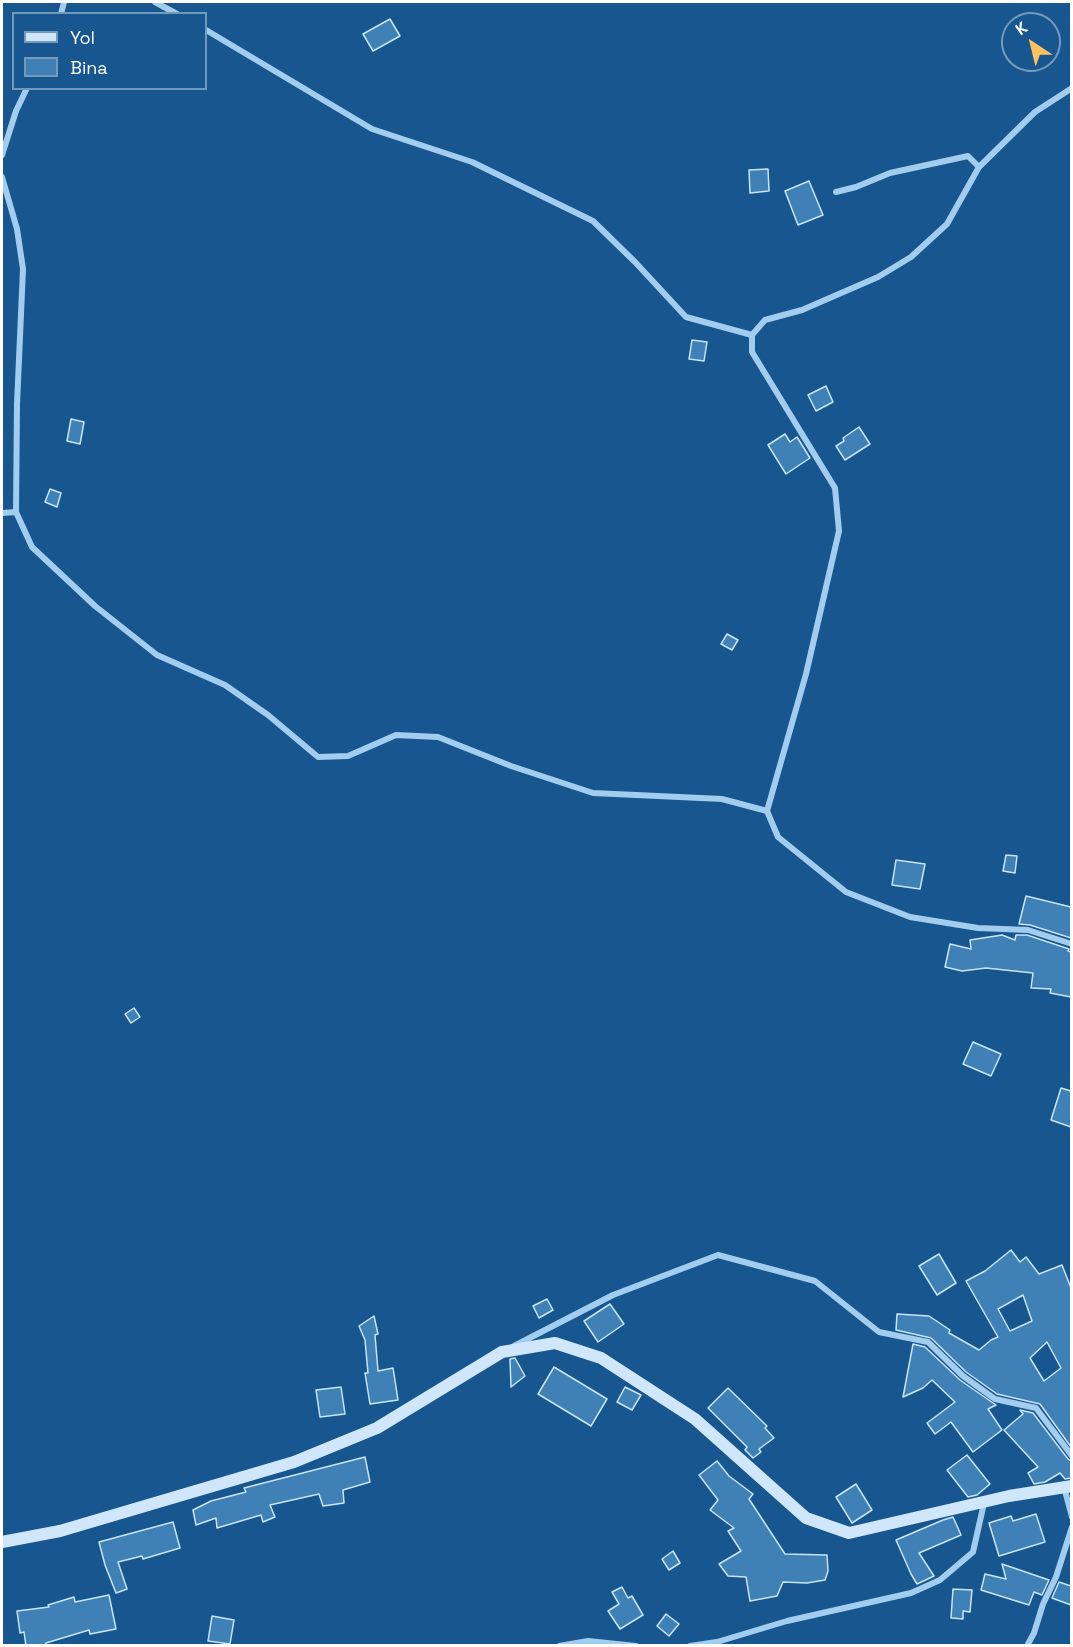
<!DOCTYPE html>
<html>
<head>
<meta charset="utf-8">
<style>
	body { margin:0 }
	#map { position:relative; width:1073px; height:1647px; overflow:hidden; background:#17568e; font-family:"Space Grotesk",sans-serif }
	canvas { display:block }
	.frame { position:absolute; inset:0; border:3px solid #fff; pointer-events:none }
	.legend { position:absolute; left:12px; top:12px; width:195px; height:78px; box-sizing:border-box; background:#17568e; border:2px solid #749abb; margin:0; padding:8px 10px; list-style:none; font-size:18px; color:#fff }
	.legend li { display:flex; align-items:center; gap:12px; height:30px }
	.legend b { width:30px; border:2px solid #749abb }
	.north { position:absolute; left:1001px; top:12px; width:60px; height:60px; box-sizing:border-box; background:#17568e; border:2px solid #749abb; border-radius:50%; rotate:325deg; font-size:16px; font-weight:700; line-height:24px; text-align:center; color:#fff }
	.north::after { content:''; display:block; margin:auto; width:21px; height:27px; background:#ffc261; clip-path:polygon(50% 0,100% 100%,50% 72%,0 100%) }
</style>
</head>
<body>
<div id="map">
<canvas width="1073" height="1647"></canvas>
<div class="frame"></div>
<ul class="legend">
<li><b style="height:8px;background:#d0e7fb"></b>Yol</li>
<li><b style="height:16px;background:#3f80b6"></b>Bina</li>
</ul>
<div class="north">K</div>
</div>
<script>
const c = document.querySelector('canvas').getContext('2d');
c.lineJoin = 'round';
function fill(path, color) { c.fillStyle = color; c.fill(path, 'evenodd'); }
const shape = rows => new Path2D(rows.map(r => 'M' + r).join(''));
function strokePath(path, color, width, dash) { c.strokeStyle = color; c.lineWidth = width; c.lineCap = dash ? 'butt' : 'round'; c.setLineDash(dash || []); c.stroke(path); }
const building = shape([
	[390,19,400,36,373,51,363,34,390,19],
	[768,169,769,191,750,193,749,170,768,169],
	[809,181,823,215,798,225,785,191,809,181],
	[692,340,707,342,704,361,689,359,692,340],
	[826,386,833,402,816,411,808,395,826,386],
	[71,419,84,422,80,444,67,441,71,419],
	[859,427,870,444,845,460,836,446,844,441,843,438,859,427],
	[785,434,790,442,797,437,810,458,786,474,768,445,785,434],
	[50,489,61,493,57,507,45,502,50,489],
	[727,634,738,640,732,650,721,644,727,634],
	[1006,855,1017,856,1015,873,1003,871,1006,855],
	[896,860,925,864,920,889,892,885,896,860],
	[1026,896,1071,907,1071,938,1030,925,1019,924,1026,896],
	[1002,935,1015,940,1016,935,1027,935,1069,949,1068,951,1071,952,1071,997,1050,993,1051,989,1031,988,1033,973,986,968,962,971,945,967,950,944,971,949,970,940,1002,935],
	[134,1008,140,1017,131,1023,125,1014,134,1008],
	[973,1042,1001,1054,991,1076,963,1064,973,1042],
	[1061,1088,1071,1091,1071,1127,1051,1120,1061,1088],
	[1011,1250,1020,1262,1026,1257,1039,1274,1062,1265,1071,1288,1071,1447,1040,1404,997,1394,966,1372,931,1338,896,1330,897,1314,929,1316,950,1330,949,1333,979,1350,991,1340,998,1337,966,1281,985,1271,1011,1250],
	[1023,1295,1032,1321,1010,1331,998,1309,1023,1295],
	[1047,1342,1061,1368,1044,1381,1030,1358,1047,1342],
	[939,1254,956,1283,937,1295,919,1266,939,1254],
	[547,1299,553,1310,539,1318,533,1306,547,1299],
	[610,1304,624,1324,598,1342,584,1321,610,1304],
	[374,1316,378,1334,375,1335,378,1371,393,1368,398,1400,370,1404,365,1373,368,1373,365,1340,359,1326,374,1316],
	[913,1344,925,1347,960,1380,996,1405,988,1409,1002,1430,973,1452,951,1422,935,1434,927,1423,955,1402,932,1380,923,1388,903,1397,913,1344],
	[515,1358,525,1376,511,1387,510,1359,515,1358],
	[554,1367,607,1399,591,1426,538,1394,554,1367],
	[341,1387,345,1414,320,1417,316,1390,341,1387],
	[625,1387,641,1395,632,1410,617,1402,625,1387],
	[728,1388,767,1426,765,1428,774,1438,759,1449,761,1452,753,1458,745,1450,747,1447,708,1408,728,1388],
	[1020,1410,1033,1413,1068,1459,1071,1461,1071,1478,1065,1479,1060,1473,1045,1482,1034,1484,1028,1473,1038,1467,1004,1430,1023,1414,1020,1410],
	[967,1455,990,1484,977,1495,968,1497,947,1470,967,1455],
	[365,1457,370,1482,343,1490,344,1503,323,1506,319,1494,270,1505,275,1517,263,1522,261,1515,217,1528,216,1518,196,1525,193,1510,211,1501,246,1492,244,1488,365,1457],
	[717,1461,729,1476,753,1494,749,1499,785,1554,827,1555,828,1571,825,1580,807,1583,783,1582,777,1596,750,1601,746,1577,728,1576,719,1564,741,1551,728,1531,734,1528,710,1510,718,1500,699,1475,717,1461],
	[856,1484,872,1510,852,1523,836,1497,856,1484],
	[1036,1514,1045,1542,999,1556,989,1523,1011,1516,1013,1521,1036,1514],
	[953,1517,961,1535,919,1553,934,1576,917,1584,911,1574,896,1540,943,1520,953,1517],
	[173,1522,180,1548,143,1559,142,1556,118,1562,127,1589,116,1593,105,1565,99,1542,173,1522],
	[673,1551,680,1563,669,1570,662,1559,673,1551],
	[1002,1564,1049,1580,1042,1595,1034,1592,1029,1605,981,1590,985,1574,1006,1579,1002,1564],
	[1059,1582,1071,1586,1071,1605,1052,1598,1059,1582],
	[622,1587,628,1598,632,1596,643,1615,620,1629,608,1611,619,1604,612,1592,622,1587],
	[953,1589,972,1590,970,1612,963,1611,963,1619,951,1618,953,1589],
	[109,1595,116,1629,90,1634,89,1630,46,1643,46,1646,26,1646,24,1632,20,1633,17,1611,49,1607,48,1605,74,1597,75,1602,109,1595],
	[666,1614,679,1624,669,1636,657,1626,666,1614],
	[212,1616,234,1620,230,1644,208,1641,212,1616]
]);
const street = shape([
	[155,2,177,14],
	[61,14,64,2],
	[206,30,372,129,472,162,593,221,635,262,686,317,752,335],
	[1072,88,1035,112,979,167,947,224,911,257,878,277,802,310,765,320,752,335,752,352,835,488,839,531,806,674,767,811,778,837,846,892,910,917,978,928,1028,930,1072,944],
	[2,155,16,111,27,88],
	[2,177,17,229,23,269,17,404,16,512,2,513],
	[836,192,856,187,890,173,968,156,979,167],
	[16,512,32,547,95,606,157,655,225,685,268,715,318,757,348,756,396,735,438,737,511,766,593,793,722,799,767,811],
	[514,1346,613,1295,718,1255,815,1281,879,1332,928,1342,963,1376,995,1399,1036,1408,1072,1456],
	[1064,1487,1072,1517],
	[559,1646,588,1641,636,1646],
	[690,1646,717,1642,787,1621,911,1593,940,1580,973,1552,984,1503],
	[1027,1646,1034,1633,1043,1604,1056,1577,1072,1527]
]);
const secondary = shape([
	[2,1542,60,1531,294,1462,377,1428,502,1352,555,1343,601,1358,695,1419,806,1518,849,1533,1009,1496,1072,1486]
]);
fill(building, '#3f80b6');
strokePath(building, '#c9e4fb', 1.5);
strokePath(street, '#a2cdef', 6);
strokePath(secondary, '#d0e7fb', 12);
</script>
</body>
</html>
